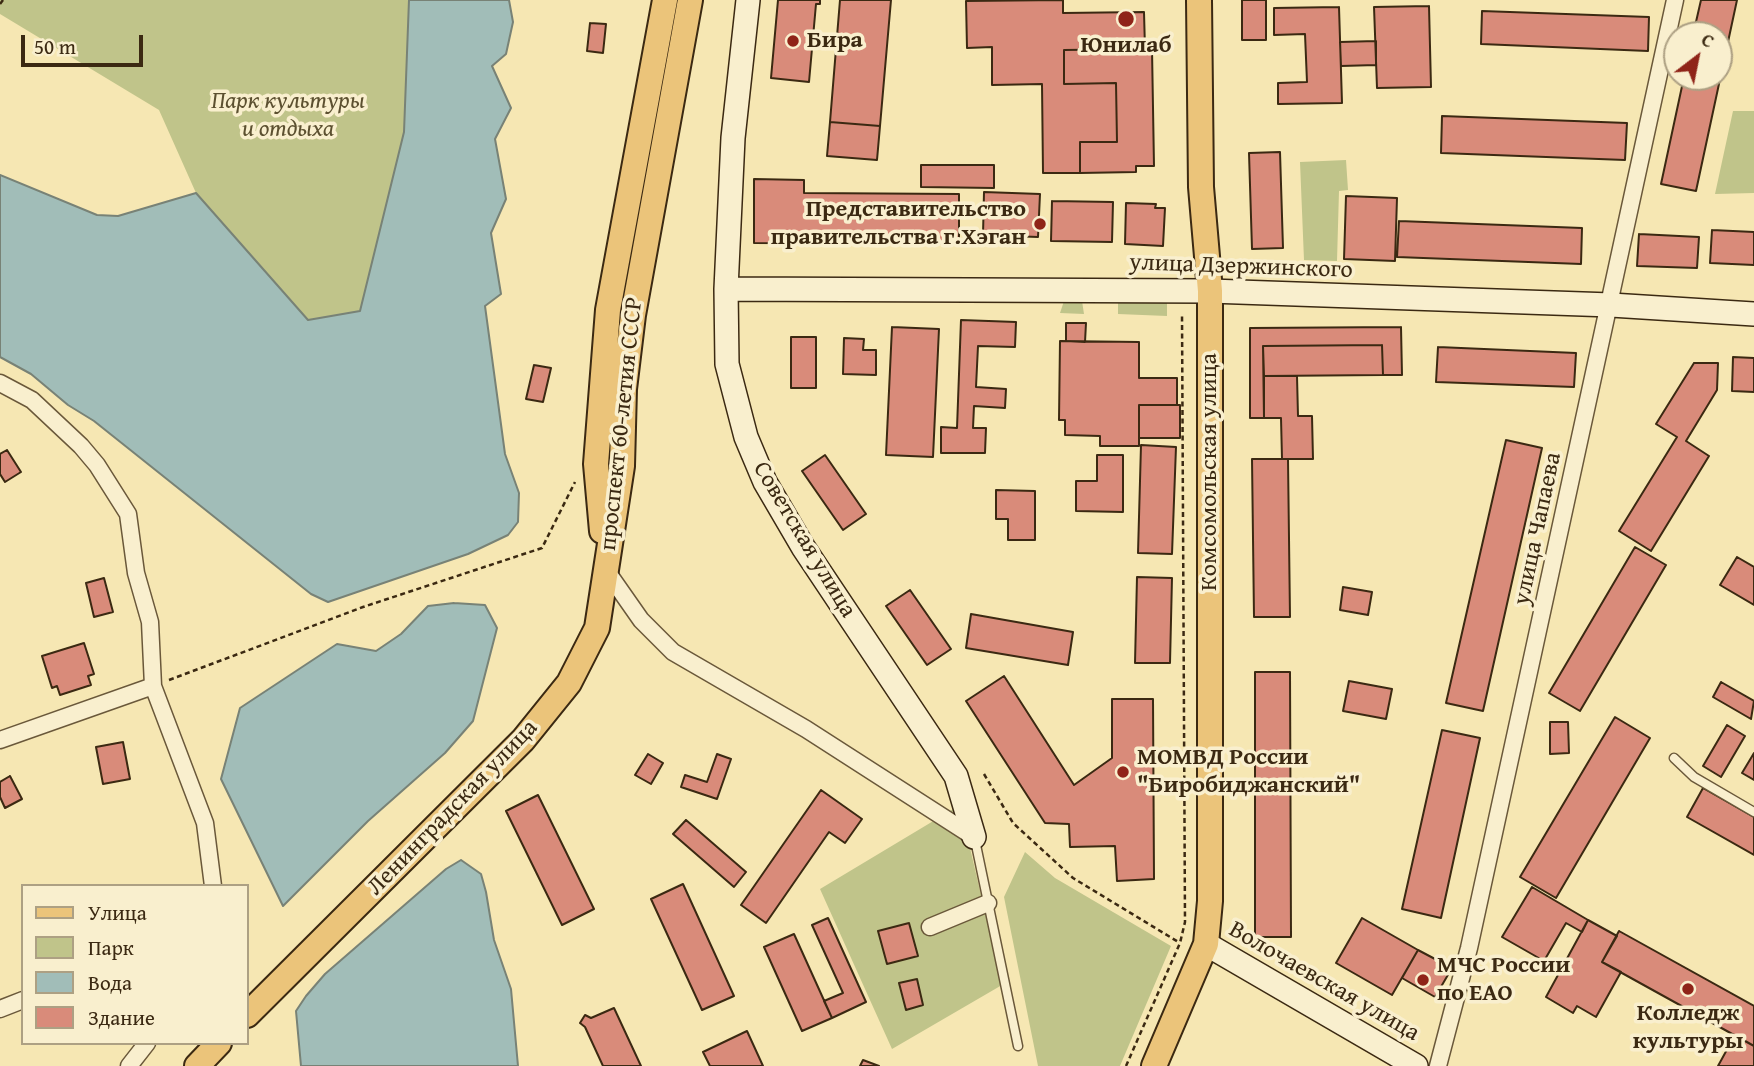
<!DOCTYPE html>
<html>
<head>
<meta charset="utf-8">
<style>
	body { margin:0 }
	#map { position:relative; width:1754px; height:1066px; overflow:hidden; background:#f6e7b3; font-family:"Gentium Book Plus",serif }
	canvas { display:block }
	.legend { position:absolute; left:21px; top:884px; width:228px; height:161px; box-sizing:border-box; background:#f9efce; border:2px solid #ada083; margin:0; padding:9px 12px; list-style:none; font-size:21px; color:#3b2912 }
	.legend li { display:flex; align-items:center; gap:14px; height:35px }
	.legend b { width:35px; border:2px solid #ada083 }
	.north { position:absolute; left:1663px; top:21px; width:70px; height:70px; box-sizing:border-box; background:#f9efce; border:2px solid #ada083; border-radius:50%; rotate:32deg; font-size:19px; font-weight:700; line-height:28px; text-align:center; color:#3b2912 }
	.north::after { content:''; display:block; margin:auto; width:24px; height:32px; background:#8f2418; clip-path:polygon(50% 0,100% 100%,50% 72%,0 100%) }
	.scale { position:absolute; left:21px; top:35px; width:122px; height:32px; box-sizing:border-box; border:4px solid #3b2912; border-top:0; padding-left:9px; font-size:21px; line-height:24px; white-space:nowrap; color:#3b2912; -webkit-text-stroke:5px #f9efce; paint-order:stroke }
</style>
</head>
<body>
<div id="map">
<canvas width="1754" height="1066"></canvas>
<ul class="legend">
<li><b style="height:9px;background:#ebc47a"></b>Улица</li>
<li><b style="height:19px;background:#c0c48a"></b>Парк</li>
<li><b style="height:19px;background:#a1bdb8"></b>Вода</li>
<li><b style="height:19px;background:#d98b7a"></b>Здание</li>
</ul>
<div class="north">С</div>
<div class="scale">50 m</div>
</div>
<script>
const c = document.querySelector('canvas').getContext('2d');
c.lineJoin = 'round';
function fill(path, color) { c.fillStyle = color; c.fill(path, 'evenodd'); }
const shape = rows => new Path2D(rows.map(r => 'M' + r).join(''));
function strokePath(path, color, width, dash) { c.strokeStyle = color; c.lineWidth = width; c.lineCap = dash ? 'butt' : 'round'; c.setLineDash(dash || []); c.stroke(path); }
function write(font, color, halo, rows, align = 'center') {
  c.font = font + ' "Gentium Book Plus",serif'; c.lineWidth = 7; c.setLineDash([]); c.textBaseline = 'middle'; c.strokeStyle = halo; c.fillStyle = color; for (const [text, x, y, turn = 0] of rows) {
    c.save(); c.translate(x, y); c.rotate((+turn || 0) * Math.PI / 180); c.textAlign = isNaN(turn) ? turn : align; if (halo) c.strokeText(text, 0, 0); c.fillText(text, 0, 0); c.restore();
  }
}
const green = shape([
	[0,0,409,0,404,132,360,311,308,320,196,193,159,110,0,14],
	[1733,111,1754,111,1754,193,1715,194],
	[1346,160,1348,190,1339,191,1337,261,1304,260,1300,162],
	[1064,301,1082,301,1084,314,1060,313],
	[1118,301,1167,303,1167,316,1118,314],
	[960,805,1002,985,892,1049,820,889],
	[1025,852,1055,878,1171,946,1120,1066,1038,1066,1004,897]
]);
const water = shape([
	[409,0,509,0,513,22,506,54,492,66,511,108,495,139,506,199,491,233,501,294,485,306,505,454,519,493,518,522,508,535,468,554,328,602,311,594,94,421,68,405,31,374,0,357,0,175,97,215,118,216,196,193,308,320,360,311,404,132,409,0],
	[454,603,485,605,497,628,473,721,445,753,368,821,283,906,221,779,240,708,337,644,376,651,401,634,428,606,454,603],
	[461,860,481,874,486,892,494,940,511,989,518,1066,301,1066,296,1011,306,996,325,974,446,869,461,860]
]);
const building = shape([
	[778,0,820,0,820,4,816,4,809,82,771,78,778,0],
	[840,0,891,0,880,126,830,122,840,0],
	[1063,0,1063,13,1144,12,1145,49,1064,50,1064,84,1116,83,1117,142,1080,142,1080,173,1043,173,1042,84,992,85,992,47,967,48,966,1,1063,0],
	[1242,0,1266,0,1266,40,1242,40,1242,0],
	[1701,0,1737,0,1696,191,1661,184,1684,77,1719,77,1719,35,1693,35,1701,0],
	[1429,6,1431,87,1377,88,1374,7,1429,6],
	[1339,7,1342,103,1278,104,1278,83,1307,82,1305,34,1274,35,1274,8,1339,7],
	[1482,11,1649,17,1648,51,1481,44,1482,11],
	[590,23,606,24,603,53,587,51,590,23],
	[1376,41,1376,65,1341,66,1340,42,1376,41],
	[1145,49,1152,49,1154,166,1136,166,1136,172,1080,173,1080,142,1117,142,1116,83,1064,84,1064,50,1145,49],
	[1442,116,1627,123,1625,160,1441,153,1442,116],
	[830,122,880,126,877,160,827,156,830,122],
	[1280,152,1283,248,1252,249,1249,153,1280,152],
	[921,165,994,165,994,188,921,187,921,165],
	[754,179,804,180,804,193,959,194,959,244,754,243,754,179],
	[984,192,1040,194,1038,237,983,235,984,192],
	[1346,196,1397,198,1395,261,1344,259,1346,196],
	[1052,201,1113,202,1112,242,1051,241,1052,201],
	[1126,203,1156,204,1155,208,1165,208,1163,246,1125,244,1126,203],
	[1399,221,1582,228,1581,264,1397,257,1399,221],
	[1712,230,1754,232,1754,265,1710,263,1712,230],
	[1639,234,1699,237,1697,268,1637,266,1639,234],
	[961,320,1016,322,1015,347,978,346,976,387,1006,389,1005,408,974,406,973,428,986,428,985,453,941,453,941,427,957,428,961,320],
	[1066,323,1086,323,1085,342,1066,341,1066,323],
	[892,327,939,329,933,457,886,455,892,327],
	[1401,327,1402,375,1383,375,1382,345,1263,346,1264,418,1250,418,1250,328,1401,327],
	[791,337,816,337,816,388,791,388,791,337],
	[844,338,864,339,863,350,876,350,876,375,843,374,844,338],
	[1060,341,1139,342,1139,378,1177,378,1177,405,1139,405,1139,446,1100,446,1100,436,1065,435,1065,420,1059,420,1060,341],
	[1382,345,1383,375,1264,376,1263,346,1382,345],
	[1438,347,1576,353,1574,387,1436,382,1438,347],
	[1733,357,1754,358,1754,392,1732,391,1733,357],
	[1694,363,1718,363,1717,390,1686,441,1709,456,1651,551,1619,531,1677,437,1656,424,1694,363],
	[534,365,551,368,543,402,526,399,534,365],
	[1264,376,1297,376,1298,416,1312,416,1313,459,1282,459,1281,418,1264,418,1264,376],
	[1139,405,1180,405,1180,438,1139,438,1139,405],
	[1506,440,1542,448,1483,711,1446,703,1506,440],
	[1141,445,1176,447,1172,554,1138,553,1141,445],
	[7,450,21,472,5,482,0,474,0,454,7,450],
	[825,455,866,514,843,530,802,471,825,455],
	[1097,455,1123,455,1123,512,1076,511,1076,481,1097,481,1097,455],
	[1252,459,1288,459,1290,617,1254,617,1252,459],
	[996,490,1035,491,1035,540,1008,540,1008,519,996,519,996,490],
	[1635,547,1666,565,1580,711,1549,693,1635,547],
	[1737,557,1754,567,1754,605,1720,585,1737,557],
	[1137,577,1172,578,1170,663,1135,663,1137,577],
	[104,578,113,612,94,617,86,583,104,578],
	[1343,587,1372,592,1368,615,1340,610,1343,587],
	[910,590,951,649,927,665,886,606,910,590],
	[971,614,1073,632,1068,665,966,648,971,614],
	[84,643,94,674,88,676,91,685,60,695,57,686,52,688,42,656,84,643],
	[1255,672,1290,672,1291,937,1255,937,1255,672],
	[1004,676,1074,785,1112,758,1112,699,1153,699,1154,879,1117,881,1115,846,1070,847,1069,824,1045,823,966,701,1004,676],
	[1349,681,1392,689,1386,719,1343,711,1349,681],
	[1721,682,1754,701,1751,719,1713,697,1721,682],
	[1615,717,1650,738,1556,898,1520,877,1615,717],
	[1550,722,1568,722,1569,753,1550,754,1550,722],
	[1727,725,1745,736,1721,777,1703,766,1727,725],
	[1442,730,1480,738,1441,918,1402,909,1442,730],
	[123,742,130,779,103,784,96,747,123,742],
	[1754,753,1754,780,1742,773,1754,753],
	[648,754,663,763,651,784,635,775,648,754],
	[717,754,731,759,717,799,681,787,685,775,707,782,717,754],
	[10,776,22,799,5,808,0,797,0,782,10,776],
	[1703,788,1754,817,1754,855,1687,817,1703,788],
	[821,790,862,819,845,843,829,832,766,923,741,905,821,790],
	[538,795,594,909,562,925,506,811,538,795],
	[686,820,746,872,734,887,673,834,686,820],
	[683,884,734,996,702,1010,651,899,683,884],
	[1532,887,1588,920,1582,932,1566,923,1544,961,1502,937,1532,887],
	[828,918,866,1002,832,1018,824,1001,843,993,812,925,828,918],
	[1362,918,1418,950,1392,995,1336,963,1362,918],
	[1588,920,1617,936,1602,962,1621,972,1596,1017,1577,1006,1573,1013,1546,997,1588,920],
	[909,923,918,956,887,964,878,931,909,923],
	[1619,931,1754,1006,1754,1046,1602,962,1619,931],
	[794,934,832,1018,802,1031,764,947,794,934],
	[1418,950,1452,968,1435,997,1402,978,1418,950],
	[917,979,923,1005,906,1010,899,983,917,979],
	[614,1008,641,1066,603,1066,585,1027,580,1023,585,1015,591,1018,614,1008],
	[747,1031,763,1066,710,1066,703,1052,747,1031],
	[1735,1035,1754,1046,1754,1066,1718,1066,1735,1035],
	[863,1060,879,1066,860,1066,863,1060]
]);
const path = shape([
	[0,4,3,0],
	[169,680,363,607,542,548,575,482],
	[984,774,1013,823,1073,878,1180,943],
	[1126,1066,1180,943,1185,922,1182,313]
]);
const lane = shape([
	[1674,758,1694,777,1754,812],
	[975,840,1018,1046]
]);
const street = shape([
	[0,383,32,400,81,446,97,465,128,514,136,573,150,622,153,686,205,823,213,886],
	[606,570,641,620,673,652,806,729,974,837],
	[0,740,153,686],
	[930,927,988,903],
	[0,1009,23,1000],
	[129,1066,147,1043],
	[1438,1066,1469,948,1675,0]
]);
const secondary = shape([
	[748,0,733,138,726,289,727,364,746,437,765,482,803,547,956,776,974,837],
	[726,289,1210,291,1611,305,1754,314],
	[1206,944,1416,1066]
]);
const primary = shape([
	[602,531,596,464,608,310,665,0],
	[247,1015,523,740,569,683,597,628,622,466,624,389,633,315,690,0],
	[197,1066,219,1043],
	[1154,1066,1206,944,1210,901,1210,291,1201,187,1199,0]
]);
const markers = [
	[1126,19,9,"#8f2418"],
	[793,41,7,"#8f2418"],
	[1040,224,7,"#8f2418"],
	[1123,772,7,"#8f2418"],
	[1423,980,7,"#8f2418"],
	[1688,989,7,"#8f2418"]
];
const poiNames = [
	["Бира",807,41],
	["Юнилаб",1126,46,"center"],
	["Представительство",1026,210,"right"],
	["правительства г.Хэган",1026,238,"right"],
	["МОМВД России",1137,758],
	["\"Биробиджанский\"",1137,786],
	["МЧС России",1437,966],
	["по ЕАО",1437,994],
	["Колледж",1688,1014,"center"],
	["культуры",1688,1042,"center"]
];
const parkNames = [
	["Парк культуры",288,102],
	["и отдыха",288,130]
];
const streetNames = [
	["улица Дзержинского",1241,267,2],
	["проспект 60-летия СССР",622,424,-84],
	["Комсомольская улица",1210,472,-90],
	["улица Чапаева",1538,529,-78],
	["Советская улица",804,540,59],
	["Ленинградская улица",453,808,-46],
	["Волочаевская улица",1324,982,30]
];
fill(green, '#c0c48a');
fill(water, '#a1bdb8');
strokePath(water, '#788276', 2);
fill(building, '#d98b7a');
strokePath(building, '#3b2912', 2);
strokePath(lane, '#6a583a', 11);
strokePath(street, '#6a583a', 19);
strokePath(secondary, '#3b2912', 26);
strokePath(primary, '#3b2912', 28);
strokePath(path, '#3b2912', 2.5, [5, 3.5]);
strokePath(lane, '#f9efce', 8);
strokePath(street, '#f9efce', 16);
strokePath(secondary, '#f9efce', 23);
strokePath(primary, '#ebc47a', 24);
for (const [x, y, r, color] of markers) { const dot = new Path2D(); dot.arc(x, y, r, 0, 2 * Math.PI); c.fillStyle = color; c.fill(dot); strokePath(dot, '#f9efce', 2.5); }
write('bold 24px', '#3b2912', '#f9efce', poiNames, 'left');
write('italic 24px', '#5c5030', '#f9efce', parkNames);
write('24px', '#3b2912', '#f9efce', streetNames);
</script>
</body>
</html>
